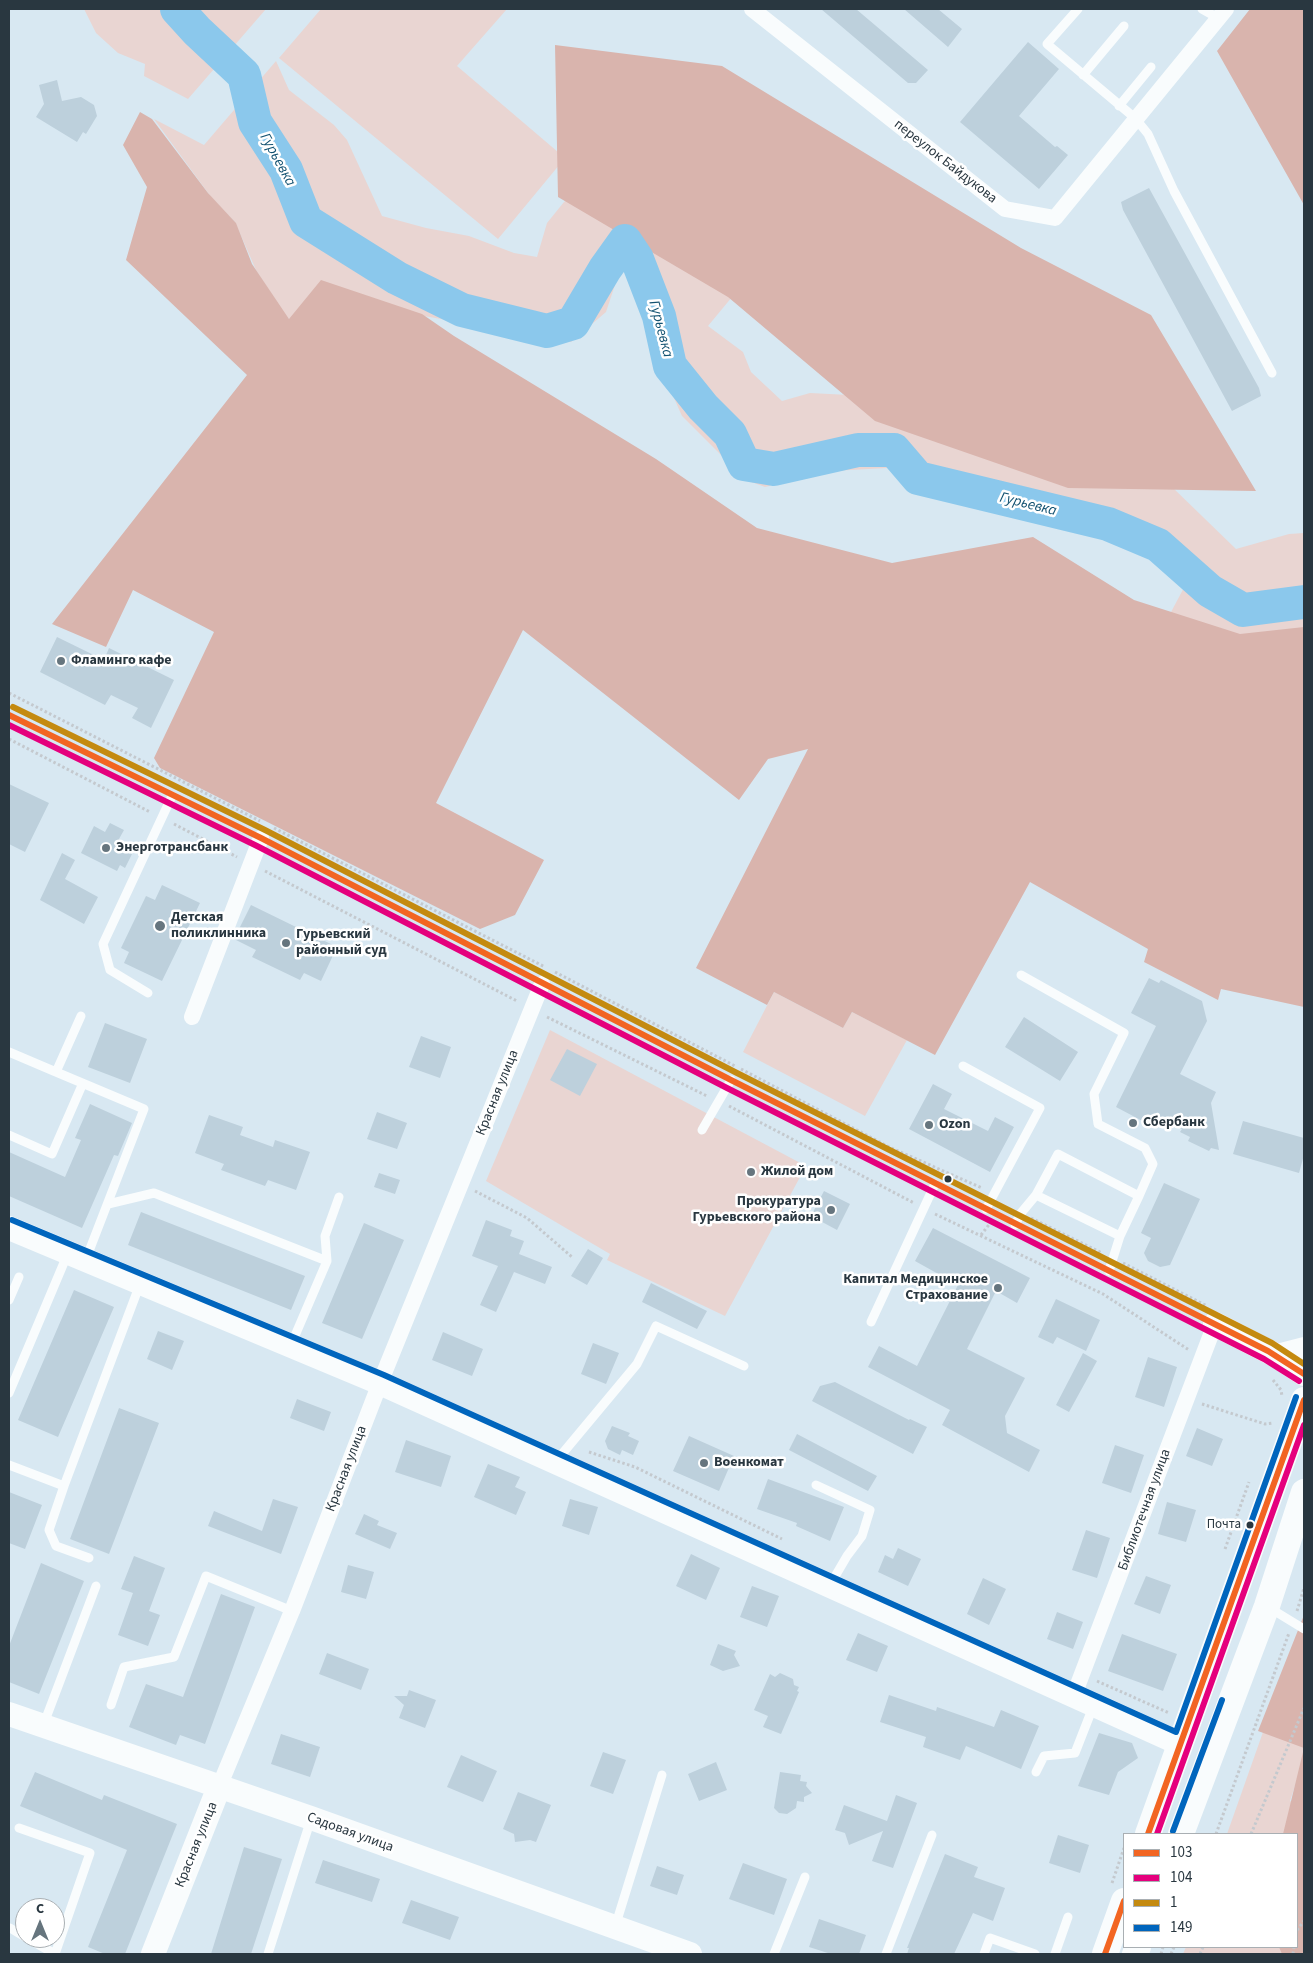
<!DOCTYPE html>
<html>
<head>
<meta charset="utf-8">
<style>
	body { margin:0 }
	#map { position:relative; width:1313px; height:1963px; overflow:hidden; background:#d8e8f2; font-family:"Source Sans 3",sans-serif }
	canvas { display:block }
	.frame { position:absolute; inset:0; border:10px solid #293740; pointer-events:none }
	.legend { position:absolute; left:1123px; top:1833px; width:175px; height:115px; box-sizing:border-box; background:#fff; border:1px solid #a9afb3; margin:0; padding:6px 9px; list-style:none; font-size:15px; color:#293740 }
	.legend li { display:flex; align-items:center; gap:10px; height:25px }
	.legend b { width:25px; border:1px solid #a9afb3 }
	.north { position:absolute; left:15px; top:1898px; width:50px; height:50px; box-sizing:border-box; background:#fff; border:1px solid #a9afb3; border-radius:50%; rotate:0deg; font-size:14px; font-weight:700; line-height:20px; text-align:center; color:#293740 }
	.north::after { content:''; display:block; margin:auto; width:18px; height:22px; background:#66757e; clip-path:polygon(50% 0,100% 100%,50% 72%,0 100%) }
</style>
</head>
<body>
<div id="map">
<canvas width="1313" height="1963"></canvas>
<div class="frame"></div>
<ul class="legend">
<li><b style="height:6px;background:#f26522"></b>103</li>
<li><b style="height:6px;background:#e5007d"></b>104</li>
<li><b style="height:6px;background:#c48a10"></b>1</li>
<li><b style="height:6px;background:#0065bd"></b>149</li>
</ul>
<div class="north">С</div>
</div>
<script>
const c = document.querySelector('canvas').getContext('2d');
c.lineJoin = 'round';
function fill(path, color) { c.fillStyle = color; c.fill(path, 'evenodd'); }
const shape = rows => new Path2D(rows.map(r => 'M' + r).join(''));
function strokePath(path, color, width, dash) { c.strokeStyle = color; c.lineWidth = width; c.lineCap = dash ? 'butt' : 'round'; c.setLineDash(dash || []); c.stroke(path); }
function write(font, color, halo, rows, align = 'center') {
  c.font = font + ' "Source Sans 3",sans-serif'; c.lineWidth = 5; c.setLineDash([]); c.textBaseline = 'middle'; c.strokeStyle = halo; c.fillStyle = color; for (const [text, x, y, turn = 0] of rows) {
    c.save(); c.translate(x, y); c.rotate((+turn || 0) * Math.PI / 180); c.textAlign = isNaN(turn) ? turn : align; if (halo) c.strokeText(text, 0, 0); c.fillText(text, 0, 0); c.restore();
  }
}
const green = shape([
	[84,9,266,9,188,99,144,76,145,64,118,53,96,33],
	[321,9,507,9,457,66,565,158,498,239,279,58],
	[276,61,289,90,334,125,347,140,382,216,426,228,469,236,514,253,537,257,547,223,564,202,586,185,732,297,708,326,743,352,751,372,782,401,810,393,849,395,1170,485,1236,549,1289,534,1304,533,1304,666,1162,629,1187,582,1161,553,1077,523,1054,524,990,511,918,484,905,467,832,471,765,487,746,480,682,416,666,380,643,270,625,255,606,312,571,342,424,316,291,320,286,317,256,270,235,222,211,197,154,119,204,145],
	[774,992,843,1028,852,1012,907,1040,865,1116,743,1052],
	[550,1030,806,1166,725,1316,607,1260,610,1254,486,1181],
	[1304,1616,1304,1758,1290,1801,1304,1807,1304,1954,1183,1954,1186,1947,1297,1947,1297,1834,1227,1834]
]);
const forest = shape([
	[1250,9,1304,9,1304,205,1217,51],
	[555,45,722,66,1021,248,1151,315,1256,491,1068,488,875,421,728,297,558,197],
	[140,112,152,119,208,193,236,223,252,264,289,319,321,280,422,314,454,336,656,459,757,528,892,563,1033,537,1134,600,1240,634,1304,627,1304,1007,1221,989,1218,1000,1144,962,1148,949,1030,882,935,1055,852,1012,843,1028,774,992,767,1005,696,968,808,749,768,759,739,800,523,630,436,803,544,860,515,915,480,929,160,768,154,758,214,632,133,590,106,647,52,624,247,375,126,260,147,187,123,145],
	[1304,1615,1304,1954,1282,1954,1279,1947,1297,1947,1297,1834,1283,1834,1304,1748,1258,1731]
]);
const river = shape([
	[177,9,197,31,244,75,255,122,286,170,306,221,397,278,462,310,547,331,573,323,605,269,625,241,637,259,659,316,670,366,703,407,730,434,744,464,774,469,858,450,894,450,918,478,1108,524,1158,545,1210,591,1243,610,1304,602]
]);
const building = shape([
	[821,9,856,9,928,70,916,83,908,83],
	[904,9,938,9,962,29,948,47],
	[1028,42,1059,69,1019,116,1055,147,1057,146,1068,155,1039,189,960,122],
	[57,80,62,101,81,97,94,105,97,116,86,134,83,132,77,142,36,117,44,104,39,85],
	[1149,188,1259,388,1261,396,1232,411,1123,210,1121,202],
	[57,637,104,660,109,648,174,680,151,728,132,718,138,708,111,695,105,705,40,672],
	[9,784,49,803,25,852,9,844],
	[110,823,124,830,119,839,131,845,128,851,132,854,125,868,120,865,117,871,81,853,94,826,105,832],
	[62,853,75,860,65,879,98,897,84,924,40,900],
	[162,885,200,903,162,981,124,963,129,952,121,948,146,896,155,900],
	[251,905,337,947,321,981,304,973,300,980,252,957,256,950,234,939],
	[1149,978,1159,983,1161,980,1202,1001,1207,1021,1180,1074,1216,1092,1211,1103,1219,1150,1211,1148,1209,1151,1188,1141,1190,1137,1180,1132,1182,1129,1155,1115,1150,1125,1116,1107,1156,1026,1131,1013],
	[1024,1017,1078,1052,1060,1081,1005,1047],
	[105,1023,147,1039,130,1083,88,1067],
	[421,1036,451,1047,440,1078,409,1067],
	[567,1049,597,1064,580,1096,550,1080],
	[933,1084,952,1094,944,1109,988,1131,995,1117,1014,1127,990,1172,909,1129],
	[90,1104,132,1123,118,1156,114,1155,82,1228,9,1196,9,1152,65,1177,81,1140,75,1138],
	[377,1112,407,1123,397,1149,367,1139],
	[209,1115,243,1127,240,1135,273,1147,275,1140,310,1152,296,1190,268,1180,265,1186,221,1170,224,1164,195,1153],
	[1243,1121,1304,1138,1304,1155,1299,1173,1233,1154],
	[379,1173,400,1180,395,1194,374,1187],
	[1164,1183,1200,1199,1170,1265,1160,1267,1148,1261,1144,1253,1151,1238,1141,1233],
	[824,1191,850,1204,837,1230,811,1216],
	[141,1212,305,1276,291,1310,128,1245],
	[486,1220,512,1230,510,1236,524,1241,519,1254,552,1267,545,1284,514,1272,496,1312,480,1305,498,1266,472,1256],
	[364,1223,404,1240,362,1339,322,1323],
	[933,1228,1030,1278,1017,1303,996,1291,967,1349,1025,1378,1005,1416,1007,1433,1040,1450,1029,1472,942,1425,950,1410,868,1367,879,1346,917,1366,958,1285,915,1261],
	[588,1249,603,1258,587,1285,571,1276],
	[651,1283,707,1311,697,1329,642,1302],
	[74,1290,114,1307,58,1437,18,1420],
	[1056,1299,1100,1320,1086,1351,1057,1337,1053,1344,1038,1337],
	[158,1331,184,1341,172,1370,147,1359],
	[443,1332,483,1349,472,1376,432,1360],
	[593,1343,619,1353,606,1384,581,1374],
	[1083,1353,1097,1361,1069,1412,1056,1405],
	[1148,1357,1177,1367,1164,1407,1135,1397],
	[835,1382,909,1420,910,1419,927,1427,913,1454,812,1401,820,1386],
	[297,1399,331,1412,324,1431,290,1418],
	[119,1408,159,1423,109,1554,70,1539],
	[612,1426,630,1433,628,1436,639,1441,633,1455,622,1450,620,1455,608,1449,605,1441],
	[1197,1428,1223,1439,1212,1466,1186,1456],
	[797,1434,877,1476,868,1491,789,1450],
	[689,1436,734,1456,719,1491,673,1471],
	[406,1440,451,1456,441,1487,395,1472],
	[1115,1445,1144,1455,1131,1493,1102,1483],
	[488,1464,520,1477,515,1487,526,1492,516,1515,474,1497],
	[768,1479,844,1507,830,1541,796,1526,797,1523,757,1509],
	[9,1492,42,1505,25,1549,9,1543],
	[273,1499,298,1507,281,1554,208,1526,214,1511,262,1531],
	[570,1499,598,1507,589,1535,562,1526],
	[1167,1502,1196,1510,1186,1542,1158,1534],
	[364,1514,379,1521,377,1525,397,1533,390,1549,355,1534],
	[1086,1530,1110,1538,1097,1578,1072,1570],
	[898,1548,921,1559,908,1586,878,1572,885,1555,893,1559],
	[691,1554,720,1568,706,1600,676,1586],
	[134,1556,165,1568,149,1611,160,1615,148,1646,118,1635,133,1593,121,1589],
	[41,1563,84,1581,39,1694,9,1682,9,1646],
	[348,1565,374,1572,366,1599,341,1592],
	[1146,1576,1171,1585,1160,1614,1134,1604],
	[983,1578,1006,1589,989,1625,967,1614],
	[752,1586,779,1596,767,1627,740,1617],
	[221,1594,255,1607,205,1744,180,1735,176,1745,129,1727,146,1684,183,1697],
	[1057,1612,1083,1622,1073,1649,1047,1639],
	[858,1633,888,1646,877,1672,846,1660],
	[1122,1634,1177,1654,1163,1691,1108,1671],
	[718,1644,736,1651,734,1655,740,1666,723,1671,710,1665],
	[327,1653,369,1669,361,1690,319,1674],
	[780,1673,793,1679,794,1685,799,1687,797,1691,799,1692,781,1734,763,1727,768,1716,754,1710,770,1674,775,1677],
	[409,1690,436,1700,425,1728,399,1718,404,1705,394,1696,407,1696],
	[889,1695,936,1711,937,1707,994,1727,1001,1710,1039,1726,1021,1769,966,1746,960,1760,923,1747,926,1737,880,1722],
	[1099,1733,1132,1743,1138,1758,1118,1772,1109,1795,1078,1786],
	[281,1734,320,1747,310,1777,271,1764],
	[603,1752,626,1760,613,1794,590,1786],
	[461,1755,497,1771,483,1802,447,1787],
	[716,1762,727,1790,699,1801,688,1774],
	[35,1772,102,1800,104,1795,177,1824,125,1954,105,1954,88,1947,127,1850,20,1806],
	[780,1772,801,1775,800,1781,807,1782,806,1786,812,1793,804,1797,804,1802,797,1801,796,1808,787,1814,779,1813,774,1808],
	[518,1792,551,1805,536,1842,530,1840,515,1842,514,1834,503,1829],
	[896,1795,917,1803,893,1868,872,1861,883,1831,849,1845,845,1833,835,1830,844,1805,887,1821],
	[1058,1835,1089,1845,1080,1873,1049,1863],
	[244,1847,282,1859,251,1954,211,1954],
	[945,1854,978,1867,974,1877,1005,1888,993,1921,973,1913,954,1954,907,1954,909,1948,907,1948],
	[323,1860,380,1879,372,1902,315,1883],
	[743,1863,787,1879,774,1915,729,1899],
	[657,1866,684,1875,677,1895,650,1886],
	[411,1900,459,1917,450,1940,402,1923],
	[819,1919,866,1935,859,1954,831,1954,809,1947]
]);
const path = shape([
	[9,693,260,821],
	[9,739,150,812],
	[174,824,237,857],
	[274,828,545,967],
	[265,871,517,1001],
	[555,972,735,1066],
	[547,1017,707,1096],
	[741,1069,889,1147,982,1188],
	[729,1106,914,1203],
	[475,1191,527,1218,572,1257],
	[935,1214,1103,1294,1189,1350],
	[1031,1218,1102,1253],
	[981,1235,991,1222],
	[1123,1263,1207,1306],
	[1273,1380,1281,1390,1282,1396],
	[1202,1404,1265,1424,1273,1423],
	[589,1452,635,1467,782,1539],
	[1225,1549,1249,1482],
	[1297,1611,1304,1588],
	[1097,1681,1169,1713],
	[1216,1834,1289,1633],
	[1251,1834,1304,1708],
	[1112,1883,1124,1848],
	[1297,1930,1304,1921],
	[1161,1954,1163,1947],
	[1171,1954,1174,1947],
	[1200,1954,1203,1947],
	[1293,1954,1294,1947]
]);
const lane = shape([
	[1078,9,1047,44,1135,118,1148,134,1174,191,1272,373],
	[1202,9,1218,18],
	[1083,75,1124,26],
	[1119,106,1151,67],
	[1021,975,1124,1033,1094,1094,1098,1124,1145,1148,1153,1164,1139,1196],
	[148,993,110,970,103,944,172,796],
	[81,1016,56,1072,144,1109,86,1259],
	[9,1052,56,1072],
	[963,1066,1040,1108,986,1209],
	[702,1130,731,1080],
	[9,1135,52,1154,83,1083],
	[1036,1195,1120,1236],
	[108,1204,154,1193,327,1261,291,1345],
	[1015,1225,1021,1213,1036,1195,1058,1154,1139,1196,1120,1236,1109,1271],
	[327,1261,325,1236,339,1197],
	[9,1300,19,1277],
	[871,1322,935,1184],
	[9,1393,68,1253],
	[557,1460,637,1364,656,1326,744,1366],
	[9,1465,64,1486,140,1284],
	[816,1485,870,1510,862,1536,847,1556,830,1585],
	[64,1486,49,1530,56,1546,89,1558],
	[1268,1607,1304,1629],
	[111,1705,124,1667,174,1657,206,1576,292,1611],
	[43,1726,96,1586],
	[1036,1772,1044,1756,1075,1753,1093,1707],
	[19,1828,90,1853,55,1954],
	[615,1927,662,1775],
	[10,1928,25,1937],
	[27,1938,55,1954],
	[268,1954,311,1819],
	[774,1954,805,1877],
	[886,1954,932,1835],
	[984,1954,990,1938,1035,1954],
	[1055,1954,1068,1917]
]);
const street = shape([
	[752,9,1005,209,1055,218,1226,9],
	[192,1017,261,838],
	[1074,1695,1215,1324],
	[219,1787,292,1611,380,1383,542,984]
]);
const secondary = shape([
	[9,1228,380,1383,1181,1744],
	[1215,1324,1277,1356,1304,1374],
	[1277,1356,1304,1349],
	[9,1714,311,1818,690,1954],
	[153,1954,219,1787]
]);
const primary = shape([
	[1148,1834,1304,1400],
	[1181,1834,1267,1606,1304,1492],
	[1105,1954,1124,1901],
	[1135,1954,1138,1947]
]);
const bus1 = shape([
	[9,715,261,838,731,1080,1268,1351,1304,1374],
	[1148,1834,1304,1400],
	[1105,1954,1124,1901]
]);
const bus2 = shape([
	[9,725,257,846,727,1088,1264,1359,1299,1381],
	[1157,1834,1304,1425]
]);
const bus3 = shape([
	[13,707,265,830,735,1072,1272,1343,1304,1364]
]);
const bus4 = shape([
	[12,1220,384,1375,1176,1732,1296,1397],
	[1173,1831,1222,1700]
]);
const markers = [
	[61,661,5,"#66757e"],
	[106,848,5,"#66757e"],
	[160,926,6,"#66757e"],
	[286,943,5,"#66757e"],
	[1133,1123,5,"#66757e"],
	[929,1125,5,"#66757e"],
	[751,1172,5,"#66757e"],
	[948,1179,4.5,"#293740"],
	[831,1210,5,"#66757e"],
	[998,1288,5,"#66757e"],
	[704,1463,5,"#66757e"],
	[1250,1525,4.5,"#293740"]
];
const busNames = [
	["Почта",1241,1525]
];
const streetNames = [
	["переулок Байдукова",945,162,38],
	["Красная улица",498,1093,-68],
	["Красная улица",347,1469,-69],
	["Библиотечная улица",1145,1510,-70],
	["Садовая улица",350,1833,20],
	["Красная улица",197,1845,-68]
];
const poiNames = [
	["Фламинго кафе",71,661],
	["Энерготрансбанк",116,848],
	["Детская",171,918],
	["поликлинника",171,934],
	["Гурьевский",296,935],
	["районный суд",296,951],
	["Сбербанк",1143,1123],
	["Ozon",939,1125],
	["Жилой дом",761,1172],
	["Прокуратура",821,1202,"right"],
	["Гурьевского района",821,1218,"right"],
	["Капитал Медицинское",988,1280,"right"],
	["Страхование",988,1296,"right"],
	["Военкомат",714,1463]
];
const waterNames = [
	["Гурьевка",277,160,61],
	["Гурьевка",660,329,75],
	["Гурьевка",1028,505,14]
];
fill(green, '#e9d5d2');
fill(forest, '#d9b4ad');
strokePath(river, '#8bc8ec', 34);
fill(building, '#bdd0dc');
strokePath(path, '#c4c9ce', 3, [2.5, 2.5]);
strokePath(lane, '#f9fcfd', 9);
strokePath(street, '#f9fcfd', 16);
strokePath(secondary, '#f9fcfd', 24);
strokePath(primary, '#f9fcfd', 26);
strokePath(bus1, '#f26522', 6);
strokePath(bus2, '#e5007d', 6);
strokePath(bus3, '#c48a10', 6);
strokePath(bus4, '#0065bd', 6);
for (const [x, y, r, color] of markers) { const dot = new Path2D(); dot.arc(x, y, r, 0, 2 * Math.PI); c.fillStyle = color; c.fill(dot); strokePath(dot, '#fff', 2); }
write('13px', '#293740', '#fff', busNames, 'right');
write('14px', '#293740', '#fff', streetNames);
write('bold 14px', '#293740', '#fff', poiNames, 'left');
write('italic 15px', '#125271', '#fff', waterNames);
</script>
</body>
</html>
